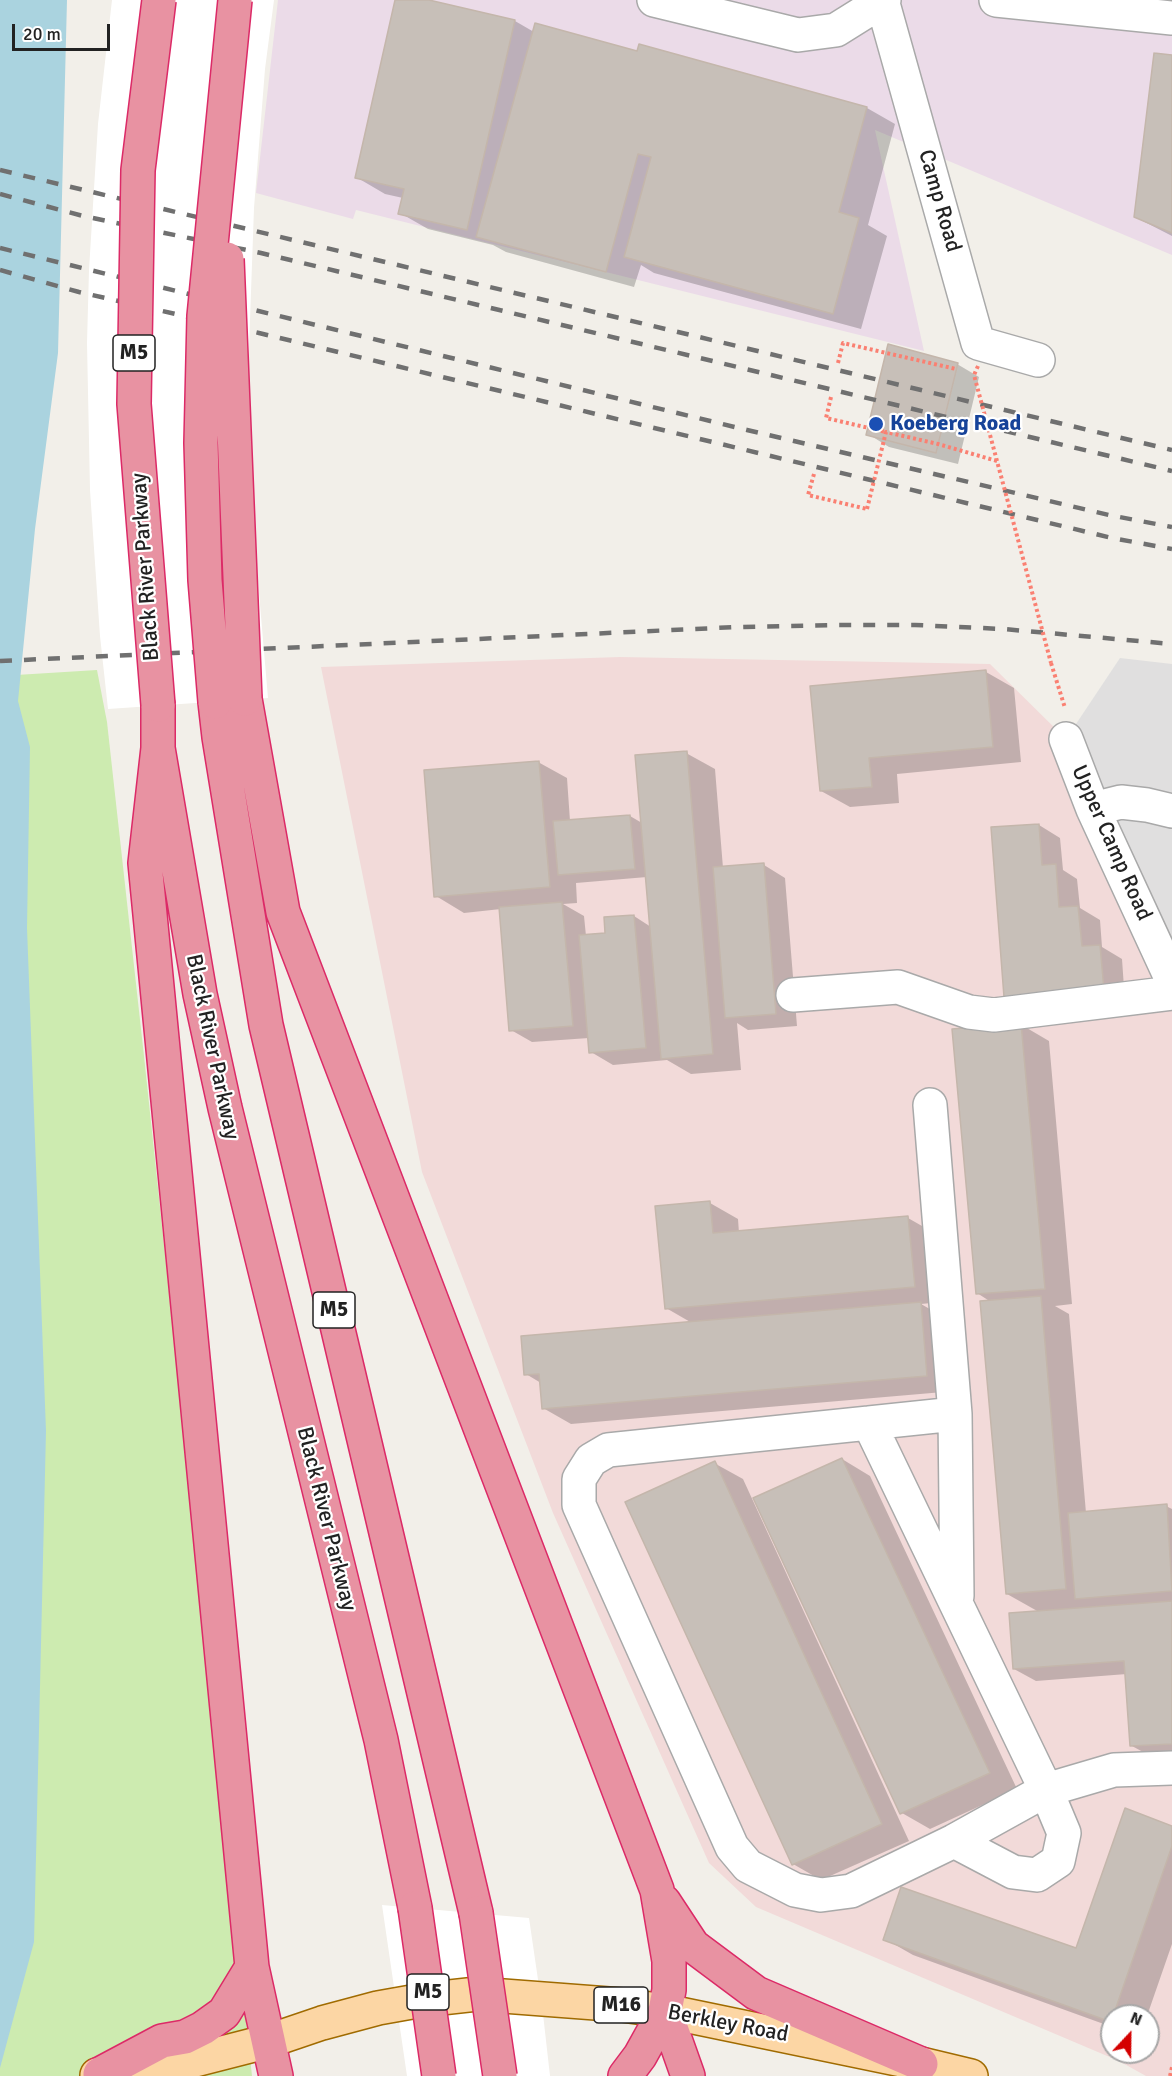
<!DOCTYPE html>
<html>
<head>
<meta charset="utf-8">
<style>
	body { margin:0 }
	#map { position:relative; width:1172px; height:2076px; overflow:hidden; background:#f2efe9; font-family:Signika,sans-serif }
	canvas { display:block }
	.north { position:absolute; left:1100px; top:2004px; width:60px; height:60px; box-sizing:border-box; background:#fff; border:2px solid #a7a7a7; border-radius:50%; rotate:22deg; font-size:16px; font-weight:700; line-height:24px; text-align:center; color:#222 }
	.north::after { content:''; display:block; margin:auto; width:21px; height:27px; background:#d40000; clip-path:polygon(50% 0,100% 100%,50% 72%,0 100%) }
	.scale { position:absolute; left:12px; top:24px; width:98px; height:27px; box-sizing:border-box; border:3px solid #222; border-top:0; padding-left:8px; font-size:18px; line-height:21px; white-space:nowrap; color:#222; -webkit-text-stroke:4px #fff; paint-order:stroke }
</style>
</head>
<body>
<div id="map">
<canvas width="1172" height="2076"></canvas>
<div class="north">N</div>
<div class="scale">20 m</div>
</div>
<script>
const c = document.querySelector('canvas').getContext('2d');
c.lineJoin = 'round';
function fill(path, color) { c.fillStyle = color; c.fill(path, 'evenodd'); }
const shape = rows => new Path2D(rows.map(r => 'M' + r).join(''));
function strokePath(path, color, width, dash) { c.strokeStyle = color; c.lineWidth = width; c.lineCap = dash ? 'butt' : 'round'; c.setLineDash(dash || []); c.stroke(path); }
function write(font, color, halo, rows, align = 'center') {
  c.font = font + ' Signika,sans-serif'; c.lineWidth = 4.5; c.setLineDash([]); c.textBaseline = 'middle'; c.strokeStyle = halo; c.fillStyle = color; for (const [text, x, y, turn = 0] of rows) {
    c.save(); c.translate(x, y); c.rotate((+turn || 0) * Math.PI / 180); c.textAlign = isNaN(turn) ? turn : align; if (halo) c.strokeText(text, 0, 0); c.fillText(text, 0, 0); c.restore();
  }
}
const residential = shape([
	[1120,658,1172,664,1172,980,1066,739]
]);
const commercial = shape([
	[620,657,990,664,1066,739,1172,980,1172,2076,1146,2076,1119,2061,756,1907,709,1863,553,1513,422,1172,321,667],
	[1112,2016,1148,2016,1148,2052,1112,2052]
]);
const industrial = shape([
	[278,0,1172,0,1172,255,875,130,924,351,356,210,353,219,256,193]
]);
const grass = shape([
	[97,670,107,722,144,1056,252,2076,0,2076,0,676]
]);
const water = shape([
	[0,0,67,0,58,353,35,529,18,701,30,747,27,928,46,1431,34,1942,0,2068]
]);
const pier = shape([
	[112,0,274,0,265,69,254,208,249,348,249,418,256,558,268,698,108,709,100,636,90,490,87,343,89,270,98,124],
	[382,1905,529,1918,543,2014,550,2076,407,2076]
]);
const shadow = shape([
	[397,0,423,0,515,21,534,32,638,53,640,46,867,108,895,124,868,225,887,236,861,329,654,273,641,265,634,287,506,252,493,245,428,229,400,213,403,198,385,194,356,177],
	[1172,56,1172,236,1135,217],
	[957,364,979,377,958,464,889,447,868,434],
	[986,672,1014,688,1021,762,897,774,899,803,850,807,821,791],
	[686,753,715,769,723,868,764,865,785,878,797,1026,748,1030,737,1023,741,1070,691,1074,667,1060,613,1065,591,1052,589,1038,532,1042,511,1030,501,909,464,913,436,896,538,762,567,778,570,821,630,816,642,823],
	[647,877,651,927,634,916,607,935,586,936,584,916,563,904,577,903,576,883],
	[1039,825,1060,838,1063,870,1077,879,1080,908,1100,920,1102,947,1122,959,1125,1002,1027,1009,1006,997],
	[1020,1024,1049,1041,1072,1304,1055,1306,1069,1314,1086,1513,1166,1506,1172,1509,1172,1757,1154,1758,1132,1746,1127,1674,1036,1681,1014,1669,1039,1612,1007,1594,991,1302,977,1293],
	[710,1203,738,1219,739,1233,908,1218,936,1234,942,1302,921,1304,949,1320,955,1391,571,1424,543,1408,541,1383,526,1374,692,1323,666,1308],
	[842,1459,870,1476,1017,1789,930,1829,902,1813],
	[714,1463,743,1479,909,1841,821,1880,793,1864],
	[1172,1827,1172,1944,1147,2016,1112,2016,1112,2027,913,1955,885,1939,1077,1950]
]);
const building = shape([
	[395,0,429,0,515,20,467,230,398,214,404,189,355,178,395,0],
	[535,23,637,51,639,44,867,107,839,212,859,218,833,314,624,257,651,157,638,154,606,272,476,237,535,23],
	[1154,53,1172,55,1172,233,1134,217,1154,53],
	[888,344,958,363,936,453,866,435,888,344],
	[986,670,993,747,869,758,872,787,820,791,810,686,986,670],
	[687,751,713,1054,661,1059,635,755,687,751],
	[539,761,550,887,434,897,424,770,539,761],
	[630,815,635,869,558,875,553,821,630,815],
	[1039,824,1042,865,1056,864,1059,907,1078,906,1082,946,1100,945,1104,990,1004,997,991,827,1039,824],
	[764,863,776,1014,725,1018,713,867,764,863],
	[562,902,573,1026,509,1031,499,907,562,902],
	[634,915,646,1048,589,1053,579,935,605,933,604,917,634,915],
	[1021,1023,1045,1289,976,1294,952,1029,1021,1023],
	[710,1201,713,1233,908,1216,915,1287,665,1309,655,1206,710,1201],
	[1041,1296,1066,1589,1006,1594,980,1301,1041,1296],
	[921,1302,927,1376,542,1409,539,1374,524,1375,521,1336,921,1302],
	[842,1458,990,1773,900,1814,753,1498,842,1458],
	[715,1461,882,1824,792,1865,625,1502,715,1461],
	[1167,1504,1172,1591,1075,1599,1068,1513,1167,1504],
	[1172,1601,1172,1744,1130,1746,1124,1661,1013,1669,1009,1613,1172,1601],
	[1125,1808,1172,1826,1172,1846,1111,2022,883,1940,901,1887,1076,1948,1125,1808]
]);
const path = shape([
	[838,363,843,343,956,369],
	[831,397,826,418,886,432],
	[884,440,886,432,938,444,997,461],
	[814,474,808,495,867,509],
	[1051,663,1065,708],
	[1170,2076,1172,2067]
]);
const minor = shape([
	[654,0,798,35,836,30,884,0],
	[882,0,978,343,1038,360],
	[996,0,1172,18],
	[1066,739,1093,809,1172,980],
	[1093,809,1121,802,1147,805,1172,811],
	[793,995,898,987,969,1012,994,1015,1172,993],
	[930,1105,955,1414],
	[869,1423,955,1414,957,1596],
	[954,1841,1013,1872,1037,1875,1058,1861,1064,1833,1046,1790,954,1841,851,1891,821,1895,795,1890,748,1866,732,1847,579,1505,579,1479,591,1460,608,1450,869,1423,1046,1790,1114,1770,1172,1768]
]);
const major = shape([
	[97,2075,160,2069,269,2041,322,2023,378,2008,423,2000,477,1994,622,2005,665,2011,921,2064,971,2076]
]);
const highway = shape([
	[245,699,283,912,657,1890,669,1961,669,1990,665,2011,640,2056,625,2076],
	[215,702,219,737,266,1025,476,1913],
	[158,705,158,748,200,994,225,1108,381,1740,415,1908],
	[158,748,145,863,252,1967,276,2076],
	[664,1902,693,1946,756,1993,921,2064],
	[665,2011,688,2076],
	[100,2074,162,2041,185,2037,203,2028,224,2013,252,1967]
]);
const rail = shape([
	[0,170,1172,450],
	[0,194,83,216,261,253,1172,471],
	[0,248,747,430,1109,515,1172,527],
	[0,270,79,292,259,333,1112,538,1172,549],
	[0,661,738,627,836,625,915,625,1003,629,1172,644]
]);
const pathBridge = shape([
	[978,366,974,375,1051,663],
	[867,509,884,440]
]);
const highwayBridge = shape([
	[227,259,245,699],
	[215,702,205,580,201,443,204,316,235,0],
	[158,705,134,404,138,170,159,0],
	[415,1908,439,2076],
	[476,1913,500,2076]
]);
const markers = [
	[876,424,8,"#1a4fb4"]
];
const shields = [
	[134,353,42],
	[334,1310,42],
	[428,1992,42],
	[621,2005,54]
];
const shieldNames = [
	["M5",134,353],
	["M5",334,1310],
	["M5",428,1992],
	["M16",621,2005]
];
const streetNames = [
	["Camp Road",939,201,74],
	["Black River Parkway",146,567,-94],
	["Upper Camp Road",1111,843,66],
	["Black River Parkway",212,1047,78],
	["Black River Parkway",326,1519,76],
	["Berkley Road",728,2024,11]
];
const transitNames = [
	["Koeberg Road",890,424]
];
fill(residential, '#e0dfdf');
fill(commercial, '#f2dad9');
fill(industrial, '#ebdbe8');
fill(grass, '#cdebb0');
fill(water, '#aad3df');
fill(pier, '#fff');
fill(shadow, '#0003');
fill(building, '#c7bfb8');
strokePath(building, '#c4b6ab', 1.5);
strokePath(minor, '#a9a9a9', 36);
strokePath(major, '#a06b00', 36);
strokePath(highway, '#dc2a67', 36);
strokePath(path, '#fa8072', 4, [3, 3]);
strokePath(minor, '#fff', 33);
strokePath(major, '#fcd6a4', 33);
strokePath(highway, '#e892a2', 33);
strokePath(rail, '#707070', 4.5, [12, 12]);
strokePath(highwayBridge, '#dc2a67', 36, []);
strokePath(pathBridge, '#fa8072', 4, [3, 3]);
strokePath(highwayBridge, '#e892a2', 33);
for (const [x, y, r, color] of markers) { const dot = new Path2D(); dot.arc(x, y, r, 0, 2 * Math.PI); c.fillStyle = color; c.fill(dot); strokePath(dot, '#fff', 2); }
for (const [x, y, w] of shields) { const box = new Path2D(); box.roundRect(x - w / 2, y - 18, w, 36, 4.5); c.fillStyle = '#fff'; c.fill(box); strokePath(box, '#222', 1.5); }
write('bold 21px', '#222', null, shieldNames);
write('22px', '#222', '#fff', streetNames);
write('bold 22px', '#164399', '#fff', transitNames, 'left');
</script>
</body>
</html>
